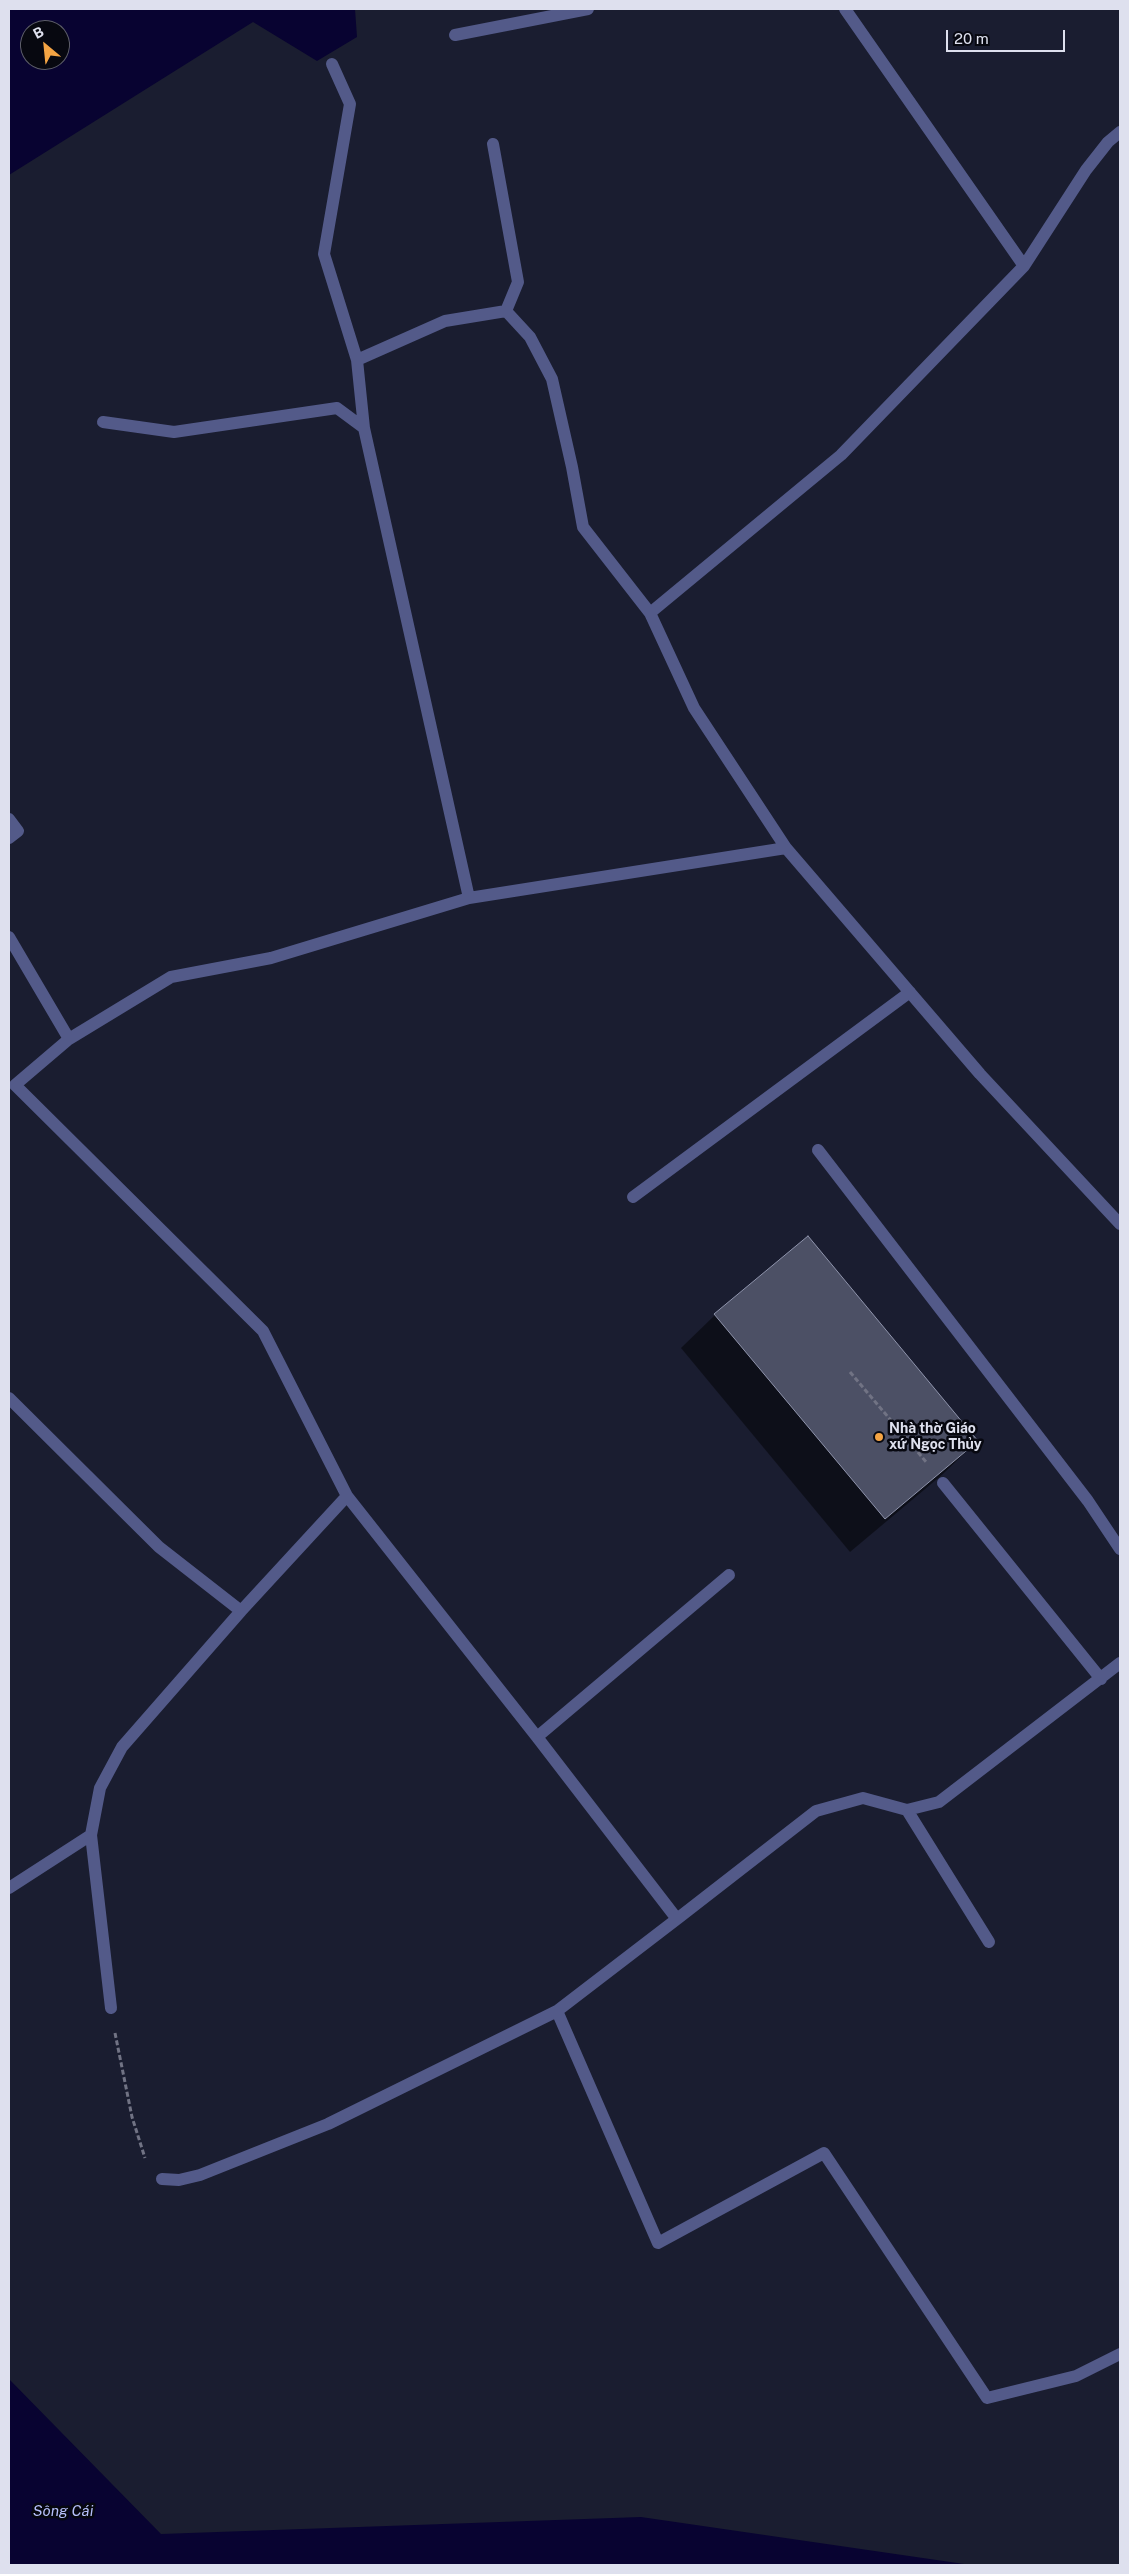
<!DOCTYPE html>
<html>
<head>
<meta charset="utf-8">
<style>
	body { margin:0 }
	#map { position:relative; width:1129px; height:2574px; overflow:hidden; background:#1a1d30; font-family:"Public Sans",sans-serif }
	canvas { display:block }
	.frame { position:absolute; inset:0; border:10px solid #dee0ee; pointer-events:none }
	.north { position:absolute; left:20px; top:20px; width:50px; height:50px; box-sizing:border-box; background:#070810; border:1px solid #5d5e69; border-radius:50%; rotate:332deg; font-size:14px; font-weight:700; line-height:20px; text-align:center; color:#dee0ee }
	.north::after { content:''; display:block; margin:auto; width:18px; height:22px; background:#f4a444; clip-path:polygon(50% 0,100% 100%,50% 72%,0 100%) }
	.scale { position:absolute; left:946px; top:30px; width:119px; height:22px; box-sizing:border-box; border:2px solid #dee0ee; border-top:0; padding-left:6px; font-size:15px; line-height:18px; white-space:nowrap; color:#dee0ee; -webkit-text-stroke:4px #070810; paint-order:stroke }
</style>
</head>
<body>
<div id="map">
<canvas width="1129" height="2574"></canvas>
<div class="frame"></div>
<div class="north">B</div>
<div class="scale">20 m</div>
</div>
<script>
const c = document.querySelector('canvas').getContext('2d');
c.lineJoin = 'round';
function fill(path, color) { c.fillStyle = color; c.fill(path, 'evenodd'); }
const shape = rows => new Path2D(rows.map(r => 'M' + r).join(''));
function strokePath(path, color, width, dash) { c.strokeStyle = color; c.lineWidth = width; c.lineCap = dash ? 'butt' : 'round'; c.setLineDash(dash || []); c.stroke(path); }
function write(font, color, halo, rows, align = 'center') {
  c.font = font + ' "Public Sans",sans-serif'; c.lineWidth = 5; c.setLineDash([]); c.textBaseline = 'middle'; c.strokeStyle = halo; c.fillStyle = color; for (const [text, x, y, turn = 0] of rows) {
    c.save(); c.translate(x, y); c.rotate((+turn || 0) * Math.PI / 180); c.textAlign = isNaN(turn) ? turn : align; if (halo) c.strokeText(text, 0, 0); c.fillText(text, 0, 0); c.restore();
  }
}
const water = shape([
	[9,9,355,9,357,37,317,61,253,22,9,175],
	[30,30,60,30,60,60,30,60],
	[9,2379,161,2534,641,2517,971,2565,9,2565]
]);
const shadow = shape([
	[715,1315,977,1441,943,1474,850,1552,681,1348]
]);
const building = shape([
	[808,1236,978,1441,885,1519,714,1314,808,1236]
]);
const path = shape([
	[850,1372,927,1463],
	[115,2033,132,2117,145,2158]
]);
const minor = shape([
	[845,9,1024,266],
	[455,35,588,9],
	[332,64,350,104,324,254,357,360,364,428,469,898],
	[506,311,530,337,552,379,572,467,583,527,650,613,694,708,786,848],
	[357,360,445,321,506,311,518,282,493,144],
	[103,422,174,432,337,408,364,428],
	[650,613,841,455,1024,266,1086,170,1108,142,1120,132],
	[9,819,18,831,9,838],
	[9,937,69,1039],
	[818,1150,1088,1501,1120,1549],
	[633,1197,910,992],
	[1120,1224,980,1074,786,848,469,898,271,958,171,977,69,1039,15,1085,263,1331,347,1496,537,1737,677,1919,816,1811,863,1798,907,1810,939,1802,1120,1663],
	[9,1398,159,1547,241,1611],
	[943,1483,1101,1679],
	[537,1737,729,1575],
	[907,1810,989,1942],
	[9,1888,91,1835],
	[111,2008,91,1835,100,1788,122,1747,241,1611,347,1496],
	[557,2011,658,2243,824,2153,987,2398,1076,2376,1120,2354],
	[162,2179,179,2180,200,2175,328,2124,557,2011,677,1919]
]);
const markers = [
	[879,1437,5,"#f4a444"]
];
const poiNames = [
	["Nhà thờ Giáo",889,1429],
	["xứ Ngọc Thủy",889,1445]
];
const waterNames = [
	["Sông Cái",63,2511]
];
fill(water, '#080331');
fill(shadow, '#0007');
fill(building, '#4c5065');
strokePath(building, '#8f94ac', 1);
strokePath(path, '#717384', 3, [5, 2.5]);
strokePath(minor, '#535a89', 12);
for (const [x, y, r, color] of markers) { const dot = new Path2D(); dot.arc(x, y, r, 0, 2 * Math.PI); c.fillStyle = color; c.fill(dot); strokePath(dot, '#070810', 2); }
write('bold 14px', '#dee0ee', '#070810', poiNames, 'left');
write('italic 15px', '#b6bffa', '#070810', waterNames);
</script>
</body>
</html>
